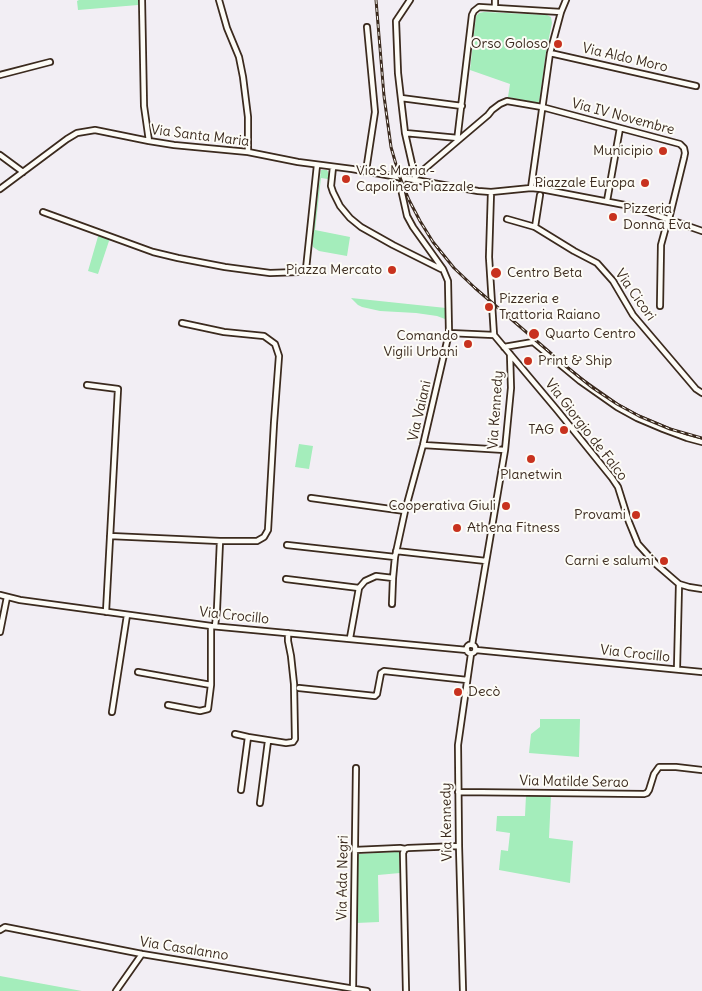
<!DOCTYPE html>
<html>
<head>
<meta charset="utf-8">
<style>
	body { margin:0 }
	canvas { display:block; background:#f2eef4 }
</style>
</head>
<body>
<canvas width="702" height="991"></canvas>
<script>
const c = document.querySelector('canvas').getContext('2d');
c.lineJoin = 'round';
function fill(path, color) { c.fillStyle = color; c.fill(path, 'evenodd'); }
const shape = rows => new Path2D(rows.map(r => 'M' + r).join(''));
function strokePath(path, color, width, dash) { c.strokeStyle = color; c.lineWidth = width; c.lineCap = dash ? 'butt' : 'round'; c.setLineDash(dash || []); c.stroke(path); }
function write(font, color, halo, rows, align = 'center') {
  c.font = font + ' Delius,sans-serif'; c.lineWidth = 4; c.setLineDash([]); c.textBaseline = 'middle'; c.strokeStyle = halo; c.fillStyle = color; for (const [text, x, y, turn = 0] of rows) {
    c.save(); c.translate(x, y); c.rotate((+turn || 0) * Math.PI / 180); c.textAlign = isNaN(turn) ? turn : align; if (halo) c.strokeText(text, 0, 0); c.fillText(text, 0, 0); c.restore();
  }
}
const green = shape([
	[79,0,138,0,138,5,78,10,77,1],
	[484,12,547,15,551,17,552,23,546,52,539,103,508,97,510,84,470,70,476,16,479,13],
	[321,170,327,170,330,176,328,179,321,178,315,230,350,237,347,256,319,251,313,247,312,242],
	[99,233,110,238,98,274,88,271],
	[351,298,446,308,445,319,437,316,416,313,380,311,362,307,358,305],
	[299,444,313,446,309,469,295,467],
	[540,719,580,719,579,757,529,753,531,734,540,727],
	[526,795,551,795,549,838,573,841,570,883,499,870,501,850,508,851,510,833,496,831,497,816,525,816],
	[395,852,399,852,400,873,378,875,379,922,356,923,357,855,358,854],
	[0,976,82,991,0,991]
]);
const minor = shape([
	[142,0,144,106,149,141],
	[219,0,227,28,239,57,243,77,248,117,248,152],
	[410,0,396,21,398,73,405,133,415,177],
	[495,8,495,0],
	[550,53,696,86],
	[0,75,50,62],
	[401,98,462,106],
	[405,133,458,138],
	[457,141,472,15,474,11,479,7,561,12],
	[0,155,23,172],
	[333,167,331,186,333,192,340,206,350,218,361,227,393,245,441,269],
	[366,171,375,112,367,27],
	[415,180,415,177,488,115,492,110,500,104,507,101,542,107,680,144,684,148,685,153,684,158,669,219,667,223,661,245,660,306],
	[531,188,550,53,561,12,566,0],
	[0,189,67,139,77,133,95,130,149,141,174,145,248,152,298,162,352,169,478,191,491,192,531,188,541,189,630,206,702,231],
	[491,192,489,257,494,335,557,410,612,478,618,487,629,522,638,544,657,565,679,584,689,587,702,589],
	[607,201,620,128],
	[43,212,153,252,178,258,225,267,270,273,298,272,306,269,317,165],
	[507,219,535,227,574,251,597,263,613,281,633,315,696,389,702,393],
	[535,227,540,195],
	[182,323,224,332,264,336,275,344,279,356,274,423,268,530,264,537,257,541,220,541,217,609,215,626],
	[449,333,494,335],
	[504,347,533,342,580,381,617,407,637,418,663,429,687,438,702,442],
	[87,385,118,389,106,612],
	[423,445,505,450],
	[311,498,405,511],
	[110,536,220,541],
	[287,545,395,557],
	[396,551,486,561],
	[393,578,395,557,405,511,423,445,449,333,448,281,443,269,413,227,407,216,401,189,403,178],
	[286,579,359,588],
	[0,595,20,600,211,626,467,650],
	[0,632,7,597],
	[350,638,359,588,365,581,376,576,393,578,392,604],
	'466.5 649a4.5 4.5 0 1 1 9 0a4.5 4.5 0 1 1-9 0Z',
	[472,645,505,450,511,388,510,354],
	[476,650,702,672],
	[677,669,679,584],
	[138,672,211,685],
	[299,688,375,696,377,694,381,673,384,671,467,680],
	[168,705,200,711,208,709,211,685,211,626],
	[112,712,127,615],
	[235,734,248,737],
	[241,790,248,737,286,743,293,742,295,739,294,684,291,656,288,641,288,633],
	[458,792,644,794,647,793,649,790,654,774,659,767,676,767,702,770],
	[260,803,268,741],
	[355,850,400,848,405,849],
	[0,930,5,927,142,954,367,991],
	[353,989,356,768],
	[116,991,142,954],
	[406,991,403,853,405,849,408,848,459,846],
	[463,991,459,846,458,745,471,654]
]);
const rail = shape([
	[376,0,384,96,391,147,399,175,409,200,420,221,433,242,454,268,475,288,568,368,593,388,617,404,639,416,670,429,702,438]
]);
const markers = [
	[558,44,5,"#c8321e"],
	[663,151,5,"#c8321e"],
	[346,179,5,"#c8321e"],
	[645,183,5,"#c8321e"],
	[613,217,5,"#c8321e"],
	[392,270,5,"#c8321e"],
	[496,273,6,"#c8321e"],
	[489,307,5,"#c8321e"],
	[534,334,6,"#c8321e"],
	[468,344,5,"#c8321e"],
	[528,361,5,"#c8321e"],
	[564,430,5,"#c8321e"],
	[531,459,5,"#c8321e"],
	[506,506,5,"#c8321e"],
	[636,515,5,"#c8321e"],
	[457,528,5,"#c8321e"],
	[664,561,5,"#c8321e"],
	[458,692,5,"#c8321e"]
];
const poiNames = [
	["Orso Goloso",548,44],
	["Municipio",653,151],
	["Via S.Maria -",356,171,"left"],
	["Capolinea Piazzale",356,187,"left"],
	["Piazzale Europa",635,183],
	["Pizzeria",623,209,"left"],
	["Donna Eva",623,225,"left"],
	["Piazza Mercato",382,270],
	["Centro Beta",507,273,"left"],
	["Pizzeria e",499,299,"left"],
	["Trattoria Raiano",499,315,"left"],
	["Quarto Centro",545,334,"left"],
	["Comando",458,336],
	["Vigili Urbani",458,352],
	["Print & Ship",538,361,"left"],
	["TAG",554,430],
	["Planetwin",531,475,"center"],
	["Cooperativa Giuli",496,506],
	["Provami",626,515],
	["Athena Fitness",467,528,"left"],
	["Carni e salumi",654,561],
	["Decò",468,692,"left"]
];
const streetNames = [
	["Via Aldo Moro",625,58,13],
	["Via IV Novembre",623,117,15],
	["Via Santa Maria",200,136,7],
	["Via Cicori",635,295,55],
	["Via Kennedy",496,410,-86],
	["Via Vaiani",420,411,-77],
	["Via Giorgio de Falco",586,430,52],
	["Via Crocillo",234,616,6],
	["Via Crocillo",635,654,6],
	["Via Matilde Serao",574,782,1],
	["Via Kennedy",447,822,-91],
	["Via Ada Negri",343,878,-89],
	["Via Casalanno",184,949,9]
];
fill(green, '#a4edbb');
strokePath(minor, '#3b2a1e', 8);
strokePath(minor, '#fdfcf7', 4.5);
strokePath(rail, '#3b2a1e', 3);
strokePath(rail, '#fdfcf7', 1, [4]);
for (const [x, y, r, color] of markers) { const dot = new Path2D(); dot.arc(x, y, r, 0, 2 * Math.PI); c.fillStyle = color; c.fill(dot); strokePath(dot, '#fdfcf7', 2); }
write('14px', '#3b2a1e', '#fdfcf7', poiNames, 'right');
write('14px', '#3b2a1e', '#fdfcf7', streetNames);
</script>
</body>
</html>
